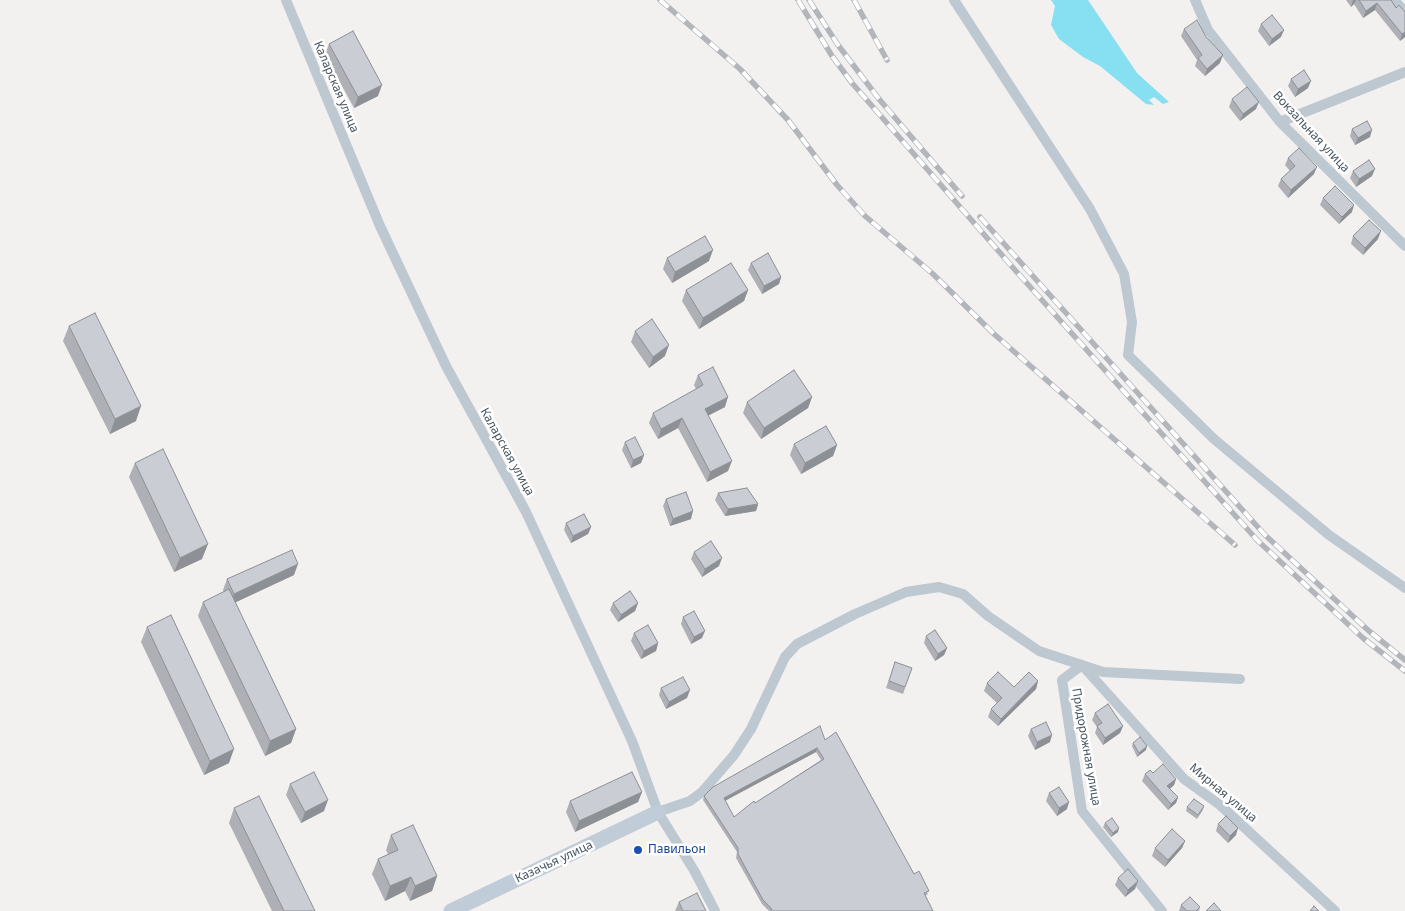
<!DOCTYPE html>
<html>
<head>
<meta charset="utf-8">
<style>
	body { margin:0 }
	canvas { display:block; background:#f3f0f0 }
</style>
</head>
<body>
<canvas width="1405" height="911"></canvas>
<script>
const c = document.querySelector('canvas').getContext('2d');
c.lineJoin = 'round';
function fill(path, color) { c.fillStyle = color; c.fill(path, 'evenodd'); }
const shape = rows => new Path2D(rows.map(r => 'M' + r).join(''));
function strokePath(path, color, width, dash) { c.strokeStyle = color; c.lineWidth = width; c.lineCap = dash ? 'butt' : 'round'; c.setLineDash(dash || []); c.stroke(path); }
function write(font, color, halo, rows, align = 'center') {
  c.font = font + ' "Noto Sans",sans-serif'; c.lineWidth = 5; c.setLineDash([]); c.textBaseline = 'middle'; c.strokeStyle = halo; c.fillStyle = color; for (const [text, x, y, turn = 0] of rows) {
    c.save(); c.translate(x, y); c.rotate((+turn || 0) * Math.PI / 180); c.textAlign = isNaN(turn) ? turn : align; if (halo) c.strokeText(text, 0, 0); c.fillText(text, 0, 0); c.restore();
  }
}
const water = shape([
	[1051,0,1088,0,1137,73,1169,102,1163,104,1154,97,1149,100,1154,105,1146,104,1100,66,1083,57,1059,39,1051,25,1055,6]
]);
const street = shape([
	[286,0,380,226,446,366,526,512,632,741,658,812,695,872,715,911],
	[954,0,1090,209,1124,274,1132,322,1128,355,1214,439,1329,535,1405,588],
	[1195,0,1208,30,1280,122,1405,246],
	[1394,0,1405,12],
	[1280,122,1405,72],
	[658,812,690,801,702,792,734,755,751,729,785,657,797,644,855,614,906,592,939,587,963,594,988,616,1039,651,1103,672,1240,679],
	[1162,911,1082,811,1062,680,1082,665,1184,779,1220,805,1335,911]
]);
const secondary = shape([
	[451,911,658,812]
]);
const rail = shape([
	[660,0,740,69,788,120,837,185,865,216,933,274,994,334,1235,545],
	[798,0,832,56,852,83,1015,270,1258,541,1363,638,1405,671],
	[809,0,838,45,879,99,962,196],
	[854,0,887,60],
	[980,217,1265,535,1369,631,1405,660]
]);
const wall = shape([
	[1346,0,1391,0,1396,8,1405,12,1405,37,1400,41,1375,10,1363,18,1354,4,1351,7],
	[1261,24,1281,37,1269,46,1258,31],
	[1184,29,1220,63,1205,76,1195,66,1197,60,1181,36],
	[329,44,378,96,354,108,325,55],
	[1291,79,1308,88,1295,97,1288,86],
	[1232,99,1256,109,1240,121,1229,107],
	[1352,129,1370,137,1355,145,1350,136],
	[1288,158,1314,174,1288,198,1278,186,1281,179,1290,171,1285,165],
	[1353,171,1372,176,1356,187,1350,178],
	[1323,198,1352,212,1339,224,1320,205],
	[1353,236,1378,239,1363,255,1351,244],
	[667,258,709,261,672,283,663,269],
	[751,263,781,277,779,284,762,294,748,270],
	[686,290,748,290,744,301,699,329,682,301],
	[69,326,136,421,110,434,63,341],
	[635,331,665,356,649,368,631,342],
	[698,375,725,407,708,416,728,471,707,482,678,428,658,439,649,423,653,413,696,389,694,385],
	[812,397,808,408,761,439,743,413,747,402],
	[625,442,644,455,641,463,631,468,622,450],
	[794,444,837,445,833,456,801,474,790,455],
	[135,463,202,559,174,572,129,477],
	[718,493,758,504,756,511,725,516,715,500],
	[666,499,691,519,670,526,663,506],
	[566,523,591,527,588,534,571,543,564,530],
	[694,552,719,566,702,577,691,559],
	[294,575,235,602,296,729,291,743,265,756,198,616,203,602,224,592,223,590,227,579],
	[613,603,638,603,635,611,618,622,610,610],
	[683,617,702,638,691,644,681,624],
	[147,627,229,763,204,775,141,642],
	[634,633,658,643,656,651,641,659,631,641],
	[926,636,947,648,944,655,935,661,924,643],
	[895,662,912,668,903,694,886,688],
	[1038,681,1036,689,998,726,988,717,991,709,997,703,984,691,987,683,1014,687],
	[661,688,687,698,666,709,659,695],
	[1095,713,1123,726,1120,733,1103,745,1095,733,1097,727,1092,720],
	[1031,729,1050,742,1035,750,1028,736],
	[825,740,928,894,925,896,933,911,769,911,762,904,736,858,737,852,703,800,704,796],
	[816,752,821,760,734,817,725,800],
	[1133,743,1146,750,1137,757,1132,746],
	[1153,773,1176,779,1174,785,1170,789,1178,797,1176,803,1168,810,1142,781,1145,774],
	[290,784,324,811,301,823,286,795],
	[642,792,638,802,575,832,566,812,570,801],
	[1049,793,1067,809,1057,816,1046,801],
	[1204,806,1203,810,1197,819,1186,811,1187,807],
	[234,808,315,911,272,911,229,823],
	[1105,823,1118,832,1111,837,1103,827],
	[1218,824,1236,835,1228,843,1216,831],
	[391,835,437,876,432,891,410,901,405,891,385,901,372,874,378,859,388,854,386,850],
	[1185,841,1182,848,1165,867,1152,856,1155,848],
	[1118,878,1135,889,1125,897,1115,885],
	[679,902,706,911,675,911],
	[1181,905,1200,907,1199,911,1179,911]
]);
const shadedWall = shape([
	[1353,0,1356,0,1354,4,1351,7],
	[1377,3,1375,10,1363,18,1366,11],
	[1284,30,1281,37,1269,46,1272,39],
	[1405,32,1405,37,1400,41,1402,34],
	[1223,55,1220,63,1205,76,1207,69],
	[1311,81,1308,88,1295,97,1298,89],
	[382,85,378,96,354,108,358,97],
	[1259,102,1256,109,1240,121,1243,114],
	[1372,130,1370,137,1355,145,1358,138],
	[1317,167,1314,174,1288,198,1291,190],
	[1375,169,1372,176,1356,187,1359,179],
	[1354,205,1352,212,1339,224,1342,217],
	[1381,231,1378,239,1363,255,1365,248],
	[713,250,709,261,672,283,675,272],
	[781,277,779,284,762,294,764,286],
	[748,290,744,301,699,329,703,318],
	[669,345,665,356,649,368,653,357],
	[728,397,725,407,701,419,705,409],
	[812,397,808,408,761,439,764,428],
	[141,406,136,421,110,434,115,419],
	[682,418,678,428,658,439,661,429],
	[837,445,833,456,801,474,805,463],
	[644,455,641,463,631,468,633,460],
	[732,461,728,471,707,482,710,472],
	[758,504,756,511,725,516,728,509],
	[693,511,691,519,670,526,673,519],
	[591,527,588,534,571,543,573,536],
	[208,544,202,559,174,572,180,558],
	[722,558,719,566,702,577,705,569],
	[298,564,294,575,230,605,234,594],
	[638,603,635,611,618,622,621,615],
	[705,631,702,638,691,644,694,637],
	[658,643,656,651,641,659,644,651],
	[947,648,944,655,935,661,938,654],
	[1038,681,1036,689,998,726,1001,719],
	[690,690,687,698,666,709,669,702],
	[1123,726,1120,733,1103,745,1105,738],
	[296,729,291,743,265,756,270,741],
	[1052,735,1050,742,1035,750,1037,742],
	[1147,746,1146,750,1137,757,1139,753],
	[817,748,816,752,723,802,724,798],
	[234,749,229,763,204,775,210,761],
	[1176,779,1174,785,1165,793,1167,786],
	[642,792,638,802,575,832,579,821],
	[1178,797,1176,803,1168,810,1171,804],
	[328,800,324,811,301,823,305,812],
	[1069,802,1067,809,1057,816,1059,808],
	[1119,828,1118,832,1111,837,1113,833],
	[1238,828,1236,835,1228,843,1230,836],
	[1185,841,1182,848,1165,867,1168,860],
	[437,876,432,891,410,901,415,886],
	[411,877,405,891,385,901,390,886],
	[1138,881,1135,889,1125,897,1128,890]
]);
const building = shape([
	[1359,0,1391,0,1396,8,1399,5,1405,12,1405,32,1402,34,1377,3,1366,11,1359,0],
	[1272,15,1284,30,1272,39,1261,24,1272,15],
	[1197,20,1206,37,1223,55,1207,69,1198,58,1202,55,1184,29,1197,20],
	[353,31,382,85,358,97,329,44,353,31],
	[1304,70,1311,81,1298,89,1291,79,1304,70],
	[1247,87,1259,102,1243,114,1232,99,1247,87],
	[1367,121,1372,130,1358,138,1352,129,1367,121],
	[1299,148,1317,167,1291,190,1281,179,1295,166,1288,158,1299,148],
	[1369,160,1375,169,1359,179,1353,171,1369,160],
	[1335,186,1354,205,1342,217,1323,198,1335,186],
	[1369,220,1381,231,1365,248,1353,236,1369,220],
	[705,236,713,250,675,272,667,258,705,236],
	[768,253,781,277,764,286,751,263,768,253],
	[731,263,748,290,703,318,686,290,731,263],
	[95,313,141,406,115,419,69,326,95,313],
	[652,319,669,345,653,357,635,331,652,319],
	[713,367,728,397,705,409,732,461,710,472,682,418,661,429,653,413,703,385,698,375,713,367],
	[794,370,812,397,764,428,747,402,794,370],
	[826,426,837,445,805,463,794,444,826,426],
	[635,437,644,455,633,460,625,442,635,437],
	[163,449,208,544,180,558,135,463,163,449],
	[747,488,758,504,728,509,718,493,747,488],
	[686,492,693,511,673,519,666,499,686,492],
	[584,514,591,527,573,536,566,523,584,514],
	[711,541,722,558,705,569,694,552,711,541],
	[292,550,298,564,234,594,227,579,292,550],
	[229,589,296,729,270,741,203,602,229,589],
	[630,591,638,603,621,615,613,603,630,591],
	[694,611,705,631,694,637,683,617,694,611],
	[171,615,234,749,210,761,147,627,171,615],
	[648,625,658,643,644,651,634,633,648,625],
	[935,630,947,648,938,654,926,636,935,630],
	[895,662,912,668,905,687,889,681,895,662],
	[998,672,1014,687,1029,672,1038,681,1001,719,991,709,1002,698,987,683,998,672],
	[683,677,690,690,669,702,661,688,683,677],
	[1108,704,1123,726,1105,738,1097,726,1102,723,1095,713,1108,704],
	[1046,722,1052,735,1037,742,1031,729,1046,722],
	[820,726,825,740,836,732,914,874,919,871,929,891,924,893,933,911,772,911,771,908,763,900,738,854,738,848,704,796,713,787,820,726],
	[817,748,824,759,755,803,754,801,734,817,724,798,817,748],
	[1140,737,1147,746,1139,753,1133,743,1140,737],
	[1163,764,1176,779,1167,786,1178,797,1171,804,1145,774,1150,770,1153,773,1163,764],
	[314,772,328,800,305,812,290,784,314,772],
	[632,772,642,792,579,821,570,801,632,772],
	[1059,787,1069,802,1059,808,1049,793,1059,787],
	[259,796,315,911,284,911,234,808,259,796],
	[1194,799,1204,806,1198,815,1187,807,1194,799],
	[1226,816,1238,828,1230,836,1218,824,1226,816],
	[1112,818,1119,828,1113,833,1105,823,1112,818],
	[413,825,437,876,415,886,411,877,390,886,378,859,398,850,391,835,413,825],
	[1172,829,1185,841,1168,860,1155,848,1172,829],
	[1128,869,1138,881,1128,890,1118,878,1128,869],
	[697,893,706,911,683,911,679,902,697,893],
	[1190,897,1200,907,1196,911,1187,911,1181,905,1190,897],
	[1214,903,1221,911,1206,911,1214,903],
	[1314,906,1319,911,1310,911,1314,906]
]);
const markers = [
	[638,850,5,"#1a4fb4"]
];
const streetNames = [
	["Каларская улица",336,87,67],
	["Вокзальная улица",1311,132,47],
	["Каларская улица",507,452,61],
	["Придорожная улица",1086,747,80],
	["Мирная улица",1223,793,40],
	["Казачья улица",554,862,-25]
];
const transitNames = [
	["Павильон",648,850]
];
fill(water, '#87dff2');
strokePath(street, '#bdc8d0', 10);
strokePath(secondary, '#c0ccd8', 15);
strokePath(rail, '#b2b6bb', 5.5);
strokePath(rail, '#fff', 4, [11]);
fill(wall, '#aeb0b5');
fill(shadedWall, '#8d9094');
fill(building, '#cacdd3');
strokePath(building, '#8d9094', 1);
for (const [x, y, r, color] of markers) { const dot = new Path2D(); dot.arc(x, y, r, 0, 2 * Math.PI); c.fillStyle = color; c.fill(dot); strokePath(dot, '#fff', 2); }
write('12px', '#47545f', '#fff', streetNames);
write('12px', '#164399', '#fff', transitNames, 'left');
</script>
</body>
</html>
